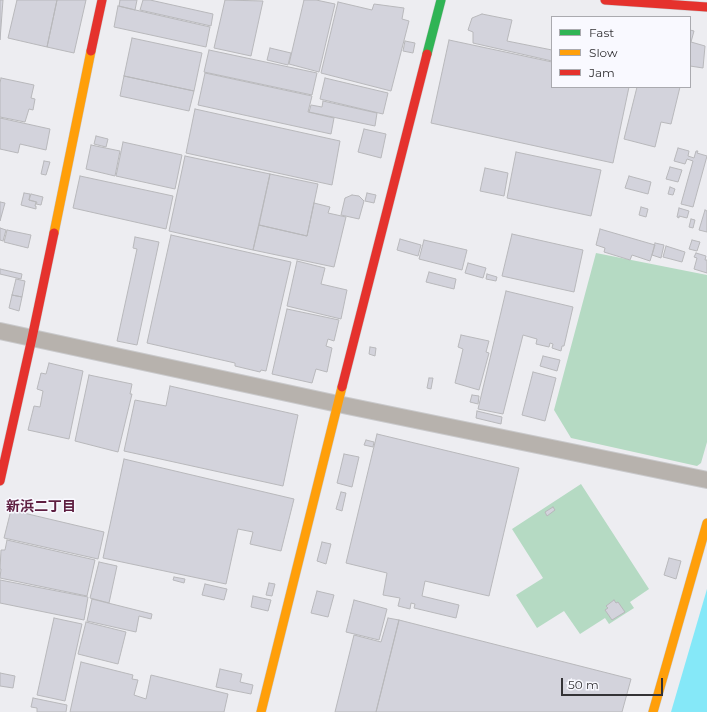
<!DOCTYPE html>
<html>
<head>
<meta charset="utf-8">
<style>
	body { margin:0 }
	#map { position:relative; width:707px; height:712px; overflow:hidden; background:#ededf1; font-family:Montserrat,sans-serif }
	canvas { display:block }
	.legend { position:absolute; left:551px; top:16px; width:140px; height:72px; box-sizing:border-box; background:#f9f9ff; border:1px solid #aaaaaf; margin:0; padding:5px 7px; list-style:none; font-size:12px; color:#343336 }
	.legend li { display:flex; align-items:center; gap:8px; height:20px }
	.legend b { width:20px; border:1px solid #aaaaaf }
	.scale { position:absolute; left:561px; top:678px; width:102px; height:18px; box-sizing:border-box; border:2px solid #343336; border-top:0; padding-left:5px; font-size:12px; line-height:14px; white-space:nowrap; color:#343336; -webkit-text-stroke:3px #f9f9ff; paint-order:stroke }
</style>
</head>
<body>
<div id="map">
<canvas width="707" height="712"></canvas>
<ul class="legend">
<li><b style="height:5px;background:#30b455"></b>Fast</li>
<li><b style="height:5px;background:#ff9f0a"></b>Slow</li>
<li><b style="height:5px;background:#e5322d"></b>Jam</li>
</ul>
<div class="scale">50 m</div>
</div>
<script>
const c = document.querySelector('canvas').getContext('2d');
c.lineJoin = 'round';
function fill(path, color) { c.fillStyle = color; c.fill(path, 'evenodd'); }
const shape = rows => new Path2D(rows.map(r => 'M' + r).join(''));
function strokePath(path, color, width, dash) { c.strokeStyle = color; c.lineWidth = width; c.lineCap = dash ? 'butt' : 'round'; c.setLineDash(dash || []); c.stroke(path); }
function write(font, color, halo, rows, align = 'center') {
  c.font = font + ' Montserrat,"Noto Sans JP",sans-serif'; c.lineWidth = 3; c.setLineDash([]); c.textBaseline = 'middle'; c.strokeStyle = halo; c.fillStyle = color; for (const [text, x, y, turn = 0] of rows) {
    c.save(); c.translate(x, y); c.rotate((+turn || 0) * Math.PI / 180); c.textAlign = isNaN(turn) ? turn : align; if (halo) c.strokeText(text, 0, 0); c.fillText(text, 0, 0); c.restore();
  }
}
const green = shape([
	[596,253,707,275,707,442,701,463,697,466,571,438,554,410],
	[581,484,649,589,630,602,634,608,609,624,605,618,580,634,564,611,537,628,516,595,543,578,512,529]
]);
const water = shape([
	[707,589,707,712,671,712]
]);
const building = shape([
	[0,0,3,0,0,40,0,0],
	[17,0,57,0,47,47,8,38,17,0],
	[57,0,86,0,74,53,47,47,57,0],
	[120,0,137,0,135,10,119,6,120,0],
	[143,0,150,0,213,14,211,26,140,10,143,0],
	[225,0,263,1,251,56,214,48,225,0],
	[304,0,316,0,335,4,319,72,289,64,304,0],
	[338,2,372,10,374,4,404,8,402,19,409,21,391,91,321,73,338,2],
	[118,6,210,27,206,47,114,27,118,6],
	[482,14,512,20,507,41,552,50,552,61,473,43,473,32,468,30,472,18,482,14],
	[690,30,694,31,691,42,705,46,703,68,690,66,690,30],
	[132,38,202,53,194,91,124,76,132,38],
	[449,40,552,62,552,87,629,87,613,163,431,123,449,40],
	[405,41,415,43,413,53,403,51,405,41],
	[270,48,291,53,288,65,267,60,270,48],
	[209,50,317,73,312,95,204,72,209,50],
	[205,73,312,96,308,112,334,118,331,134,198,105,205,73],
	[124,76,194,91,189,111,120,96,124,76],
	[1,78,34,85,31,98,35,99,33,110,29,109,25,122,0,117,0,83,1,78],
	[325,78,388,93,383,114,320,99,325,78],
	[637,87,680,87,671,124,661,122,655,147,624,139,637,87],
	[323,101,377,113,375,126,309,112,311,105,322,107,323,101],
	[195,109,340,141,332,185,186,153,195,109],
	[0,118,50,129,46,150,20,144,18,153,0,149,0,118],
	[364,129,386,134,381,158,358,152,364,129],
	[96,136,108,139,106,147,94,144,96,136],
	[123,142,182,155,175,189,116,176,123,142],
	[91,145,120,151,115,176,86,169,91,145],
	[678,148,689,151,688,156,694,158,696,151,698,151,697,153,707,156,693,207,681,204,693,161,687,159,685,164,674,161,678,148],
	[516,152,601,170,591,216,507,198,516,152],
	[185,156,270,174,253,250,169,231,185,156],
	[44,161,50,162,46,175,41,174,44,161],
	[670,167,682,170,678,182,666,179,670,167],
	[485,168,508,173,504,196,480,191,485,168],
	[270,174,318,184,307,236,259,225,270,174],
	[80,176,173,196,166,229,73,208,80,176],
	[629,176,651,182,648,194,625,188,629,176],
	[670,187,675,189,673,195,668,194,670,187],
	[24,193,30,194,29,200,36,202,35,206,36,206,36,209,21,205,24,193],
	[367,193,376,195,374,203,365,201,367,193],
	[31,194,43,197,41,205,36,204,37,202,29,200,31,194],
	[352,195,359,196,364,201,359,219,341,215,345,198,352,195],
	[0,202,5,203,0,221,0,202],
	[314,203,330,207,328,213,346,217,334,267,253,250,259,225,307,236,314,203],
	[641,207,648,209,646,217,639,215,641,207],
	[679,208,689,211,687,218,679,216,679,218,677,217,679,208],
	[705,210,707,211,707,232,699,230,705,210],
	[691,219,695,220,693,228,689,227,691,219],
	[0,228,6,230,3,241,0,240,0,228],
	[600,229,655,245,650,261,632,255,630,260,604,252,605,248,596,245,600,229],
	[7,230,31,235,28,248,4,242,7,230],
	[512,234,583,250,574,292,502,276,512,234],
	[171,235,291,262,266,371,261,370,260,372,235,366,235,363,147,343,171,235],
	[135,237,159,242,137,345,117,341,137,249,133,248,135,237],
	[400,239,421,245,418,256,397,250,400,239],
	[424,240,467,250,462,270,419,259,424,240],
	[692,240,700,242,697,251,689,249,692,240],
	[655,243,664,245,661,258,652,255,655,243],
	[666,246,685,252,682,262,663,257,666,246],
	[696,253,706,256,705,260,707,260,707,273,694,269,697,258,694,257,696,253],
	[297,261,325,268,321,284,347,290,341,319,287,306,297,261],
	[468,263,486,268,483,278,465,273,468,263],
	[0,269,22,274,21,279,0,274,0,269],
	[429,272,456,279,454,289,426,282,429,272],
	[487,274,497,277,496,281,486,279,487,274],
	[16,279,25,281,22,297,12,295,16,279],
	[506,291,573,307,564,346,562,346,561,351,552,348,553,344,550,343,549,347,536,344,537,339,523,335,503,414,478,409,506,291],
	[12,295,22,297,19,311,9,308,12,295],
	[287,309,339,320,334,341,328,339,326,346,332,348,327,372,316,369,312,383,272,374,287,309],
	[461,335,489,341,486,352,489,353,479,390,455,383,463,349,458,347,461,335],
	[370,347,376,348,375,356,369,354,370,347],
	[543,356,560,360,557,371,540,366,543,356],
	[49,363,83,371,69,439,28,430,34,406,40,407,43,391,37,389,41,373,46,374,49,363],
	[533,372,556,378,545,421,522,415,533,372],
	[89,375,132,384,130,394,132,394,118,452,75,441,89,375],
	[429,378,433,378,431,389,427,388,429,378],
	[170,386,298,415,283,486,124,451,135,400,166,406,170,386],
	[472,395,479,396,478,404,470,402,472,395],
	[477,411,502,417,501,424,476,418,477,411],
	[377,434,519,468,489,596,425,581,422,596,459,605,456,618,414,608,415,604,411,603,410,609,398,606,400,598,383,595,387,573,346,563,377,434],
	[366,440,374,442,373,447,364,445,366,440],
	[344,454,359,457,352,487,337,483,344,454],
	[124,459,294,499,281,551,250,544,253,532,238,529,226,584,103,558,124,459],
	[341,492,346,493,342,511,336,509,341,492],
	[553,507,555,510,547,516,545,512,553,507],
	[11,510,104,532,98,559,4,538,11,510],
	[7,540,95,560,87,596,0,578,1,569,0,569,1,550,5,550,7,540],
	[322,542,331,544,326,564,317,561,322,542],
	[669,558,681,561,676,579,664,575,669,558],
	[99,562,117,566,109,603,90,598,99,562],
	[174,577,185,579,184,583,173,580,174,577],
	[0,580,88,597,84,620,0,603,0,580],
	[269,583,275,584,272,596,266,595,269,583],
	[205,584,227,589,224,600,202,595,205,584],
	[317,591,334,595,328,617,311,613,317,591],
	[253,596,271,600,268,611,251,607,253,596],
	[92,599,152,614,151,619,139,616,136,632,87,621,92,599],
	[354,600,387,609,379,640,346,632,354,600],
	[614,600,616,603,618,602,625,612,612,620,605,610,608,608,606,606,614,600],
	[54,618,82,624,65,701,37,695,54,618],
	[388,618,399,620,376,712,335,712,354,635,381,642,388,618],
	[399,620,631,679,622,712,376,712,399,620],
	[86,622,126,632,118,664,78,654,86,622],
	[81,662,133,675,132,679,138,680,134,695,146,699,151,675,228,694,224,712,70,712,81,662],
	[220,669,242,674,240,682,253,685,251,694,216,687,220,669],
	[0,673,15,676,13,688,0,686,0,673],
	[33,698,67,705,66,712,37,712,37,708,31,707,33,698]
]);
const street = shape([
	[0,331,338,404,707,480]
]);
const fast = shape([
	[427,54,441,0]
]);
const slow = shape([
	[54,233,91,51],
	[261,712,342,387],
	[653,712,707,523]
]);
const jam = shape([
	[605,0,707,7],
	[91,51,102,0],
	[342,387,427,54],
	[0,481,32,338,54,233]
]);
const neighbourhoodNames = [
	["新浜二丁目",41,507]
];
fill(green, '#b5dac3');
fill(water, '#85e8f8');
fill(building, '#d3d3dc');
strokePath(building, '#b8b8bb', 1);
strokePath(street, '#c9c9cb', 18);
strokePath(fast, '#c9c9cb', 10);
strokePath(slow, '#c9c9cb', 10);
strokePath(jam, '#c9c9cb', 10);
strokePath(street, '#b7b2ad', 16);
strokePath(fast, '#30b455', 9);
strokePath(slow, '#ff9f0a', 9);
strokePath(jam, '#e5322d', 9);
write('bold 14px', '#5e1e40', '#f9f9ff', neighbourhoodNames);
</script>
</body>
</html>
